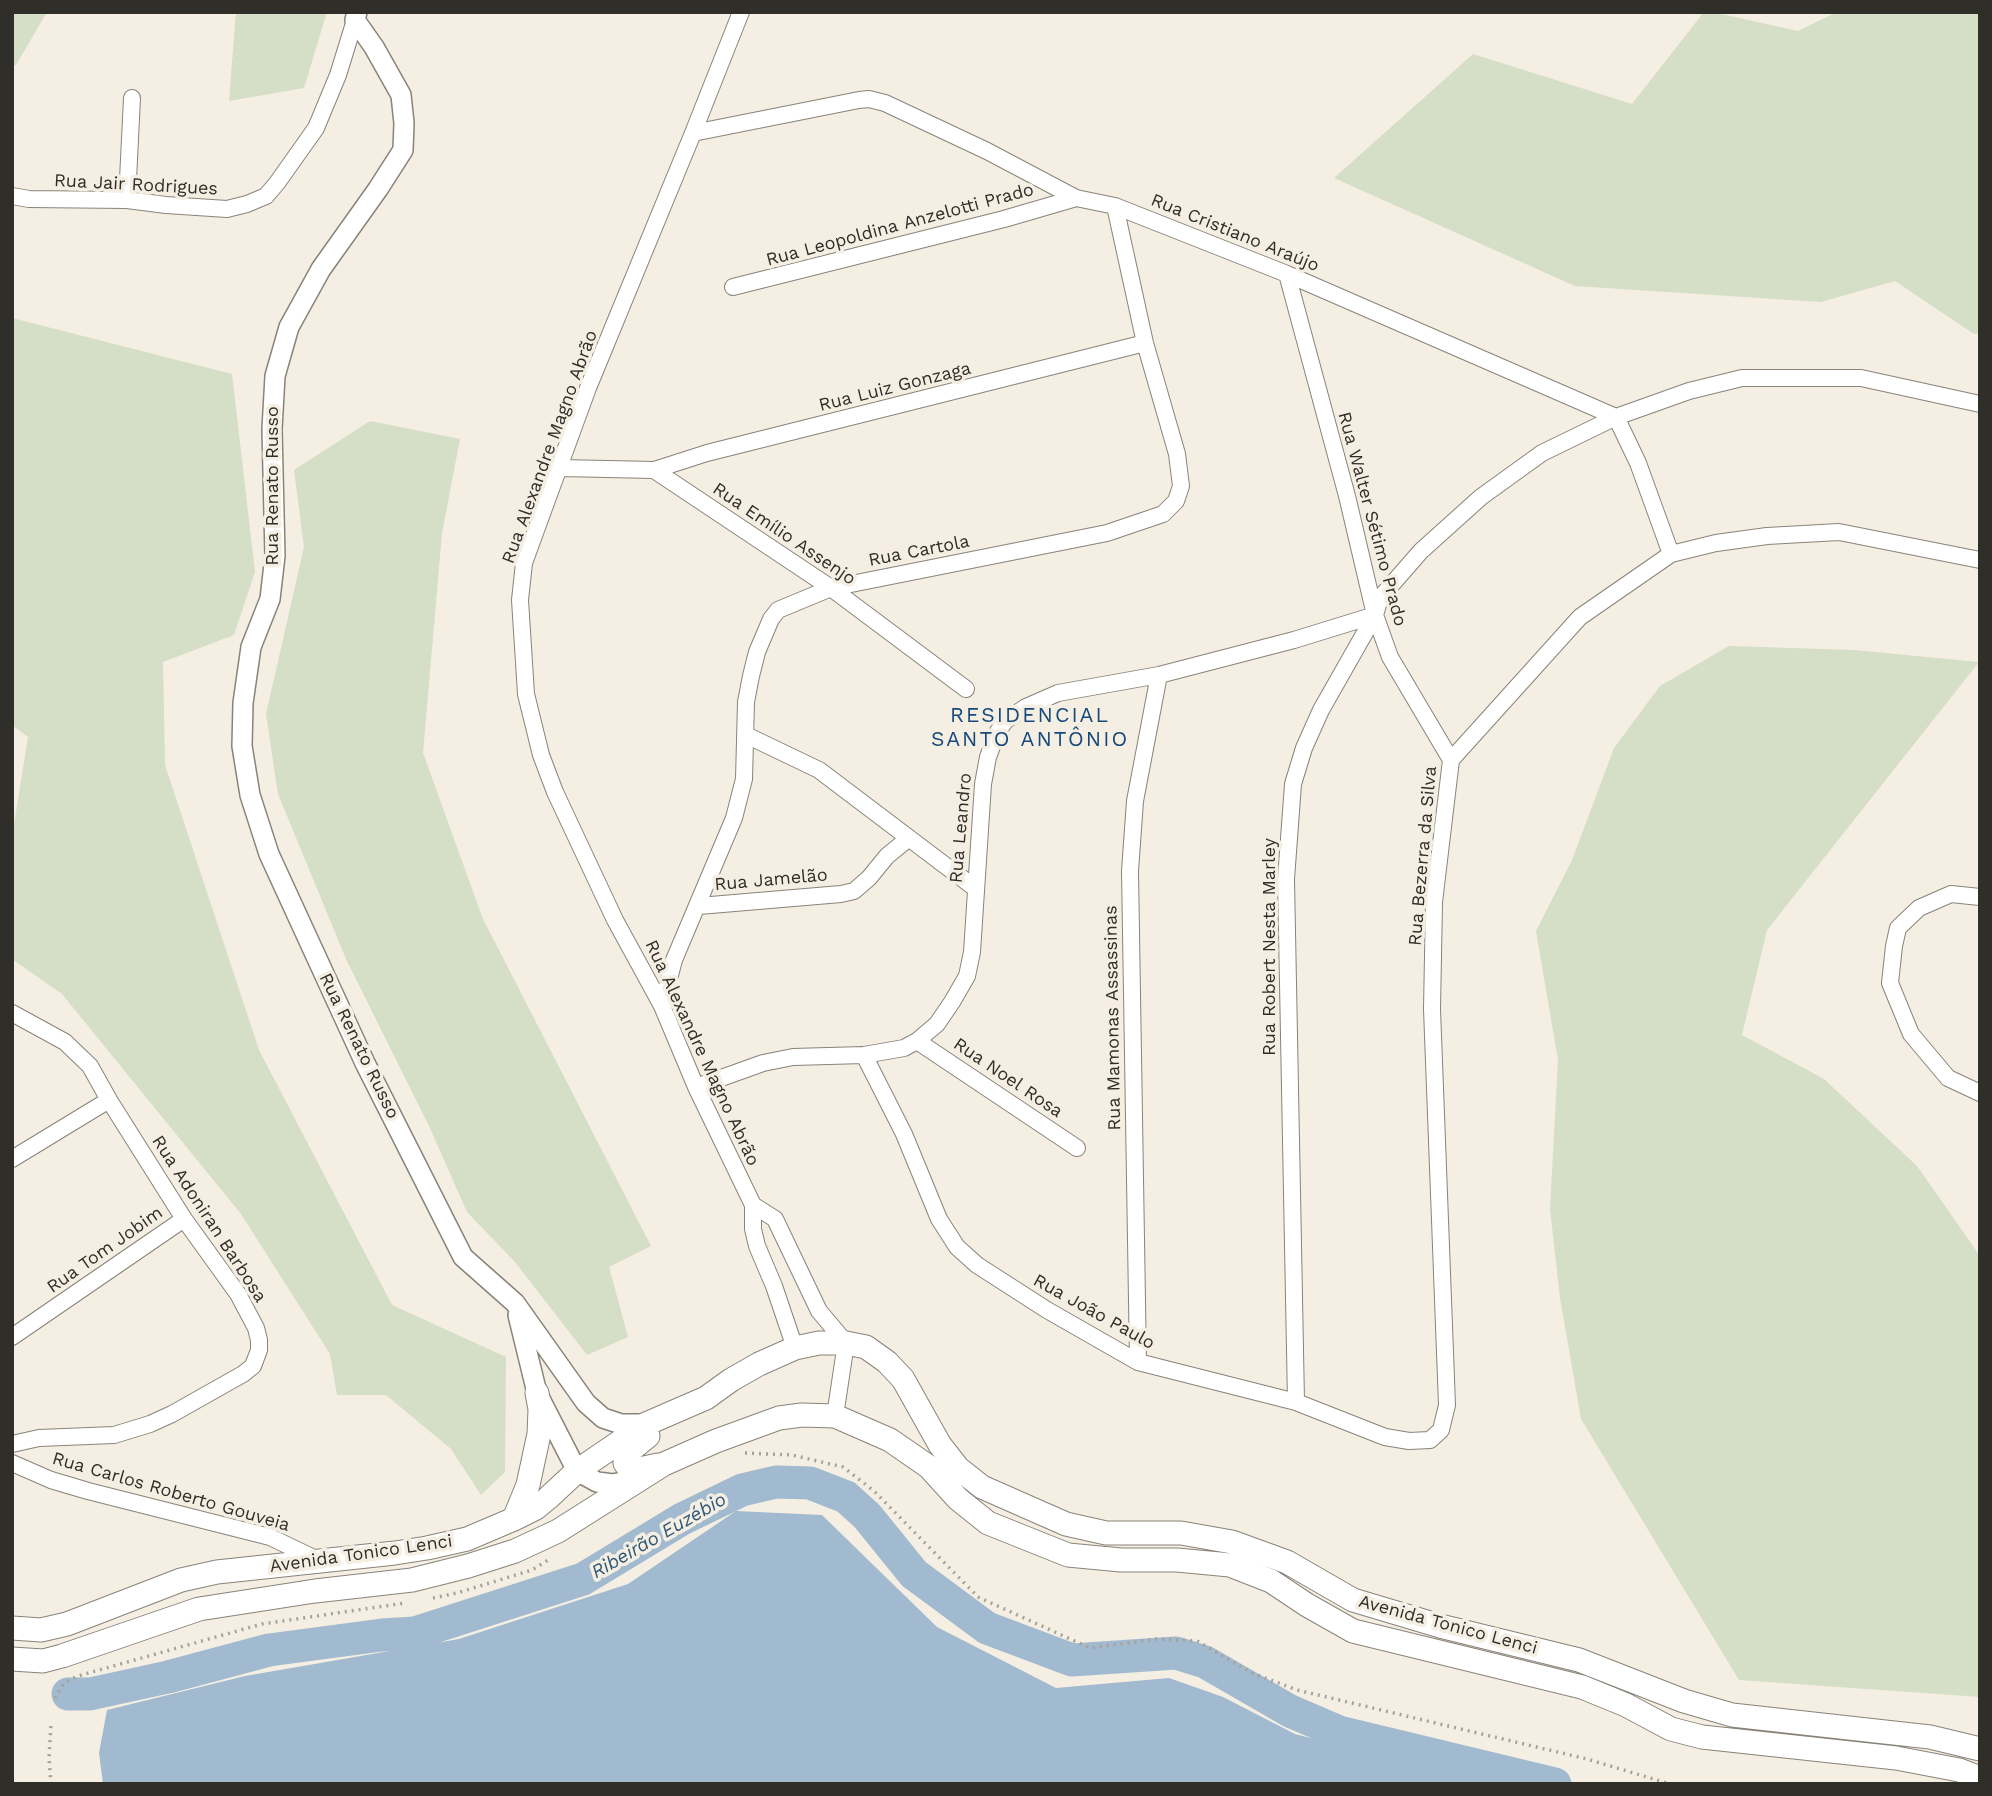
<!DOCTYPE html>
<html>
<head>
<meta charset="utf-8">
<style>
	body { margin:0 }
	#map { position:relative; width:1992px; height:1796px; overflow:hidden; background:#f5eee3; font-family:"Work Sans",sans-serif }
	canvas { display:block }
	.frame { position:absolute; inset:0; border:14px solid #302e29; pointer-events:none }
</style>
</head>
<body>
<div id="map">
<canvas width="1992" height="1796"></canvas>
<div class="frame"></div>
</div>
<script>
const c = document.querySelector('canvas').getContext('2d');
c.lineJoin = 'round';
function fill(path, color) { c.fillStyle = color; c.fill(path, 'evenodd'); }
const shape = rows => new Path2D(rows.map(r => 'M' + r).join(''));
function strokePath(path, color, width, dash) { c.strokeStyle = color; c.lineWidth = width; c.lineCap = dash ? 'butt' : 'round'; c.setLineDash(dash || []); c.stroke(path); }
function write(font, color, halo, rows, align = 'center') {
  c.font = font + ' "Work Sans",sans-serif'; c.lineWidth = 7; c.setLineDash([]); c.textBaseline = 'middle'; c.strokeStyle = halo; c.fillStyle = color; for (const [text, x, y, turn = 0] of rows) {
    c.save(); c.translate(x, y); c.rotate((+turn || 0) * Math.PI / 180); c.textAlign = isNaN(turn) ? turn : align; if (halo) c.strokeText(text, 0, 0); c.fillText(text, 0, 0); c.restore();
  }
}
const green = shape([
	[12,12,47,12,16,65,12,65],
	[236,12,327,12,304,88,229,101],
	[1704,12,1712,12,1798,31,1837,12,1980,12,1980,333,1974,334,1895,281,1821,302,1575,286,1334,178,1473,54,1632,104],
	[12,318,232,374,255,572,234,635,163,662,165,765,259,1050,392,1305,506,1357,505,1472,481,1495,451,1449,386,1395,337,1395,330,1354,241,1214,62,994,12,959,12,837,28,737,12,725],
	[370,421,460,439,442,533,423,753,483,919,651,1246,609,1267,628,1337,587,1355,515,1262,467,1212,429,1126,346,959,278,794,266,714,304,547,294,470],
	[1729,646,1854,650,1979,662,1767,930,1742,1035,1824,1079,1917,1166,1980,1256,1980,1697,1739,1680,1581,1419,1560,1298,1550,1209,1558,1060,1536,931,1572,860,1614,748,1660,686]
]);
const water = shape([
	[736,1511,822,1515,937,1627,1056,1688,1169,1678,1223,1697,1295,1734,1491,1784,103,1784,99,1753,107,1710,245,1676,459,1639,628,1584]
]);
const river = shape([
	[68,1694,90,1694,168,1677,269,1650,382,1635,415,1633,583,1579,682,1519,742,1490,776,1482,810,1483,846,1497,867,1516,914,1574,987,1628,1072,1660,1176,1653,1205,1662,1290,1711,1339,1732,1555,1784]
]);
const path = shape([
	[745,1453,792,1455,843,1467,874,1491,978,1597,1090,1648,1157,1639,1197,1641,1252,1673,1297,1690,1587,1759,1670,1784],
	[433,1598,457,1593,532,1570,548,1560],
	[55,1698,64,1683,78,1676,262,1624,405,1603],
	[51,1784,49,1758,51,1724]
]);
const minor = shape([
	[741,12,693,133,588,388,524,563,520,600,526,694,541,755,555,792,615,920,662,1006,696,1087,753,1205,753,1229,757,1246,774,1286,795,1348],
	[693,133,859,100,869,99,885,103,987,151,1076,198,1115,206,1287,274,1616,417,1638,463,1671,554],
	[12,196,29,199,127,200,166,205,227,209,247,204,266,196,277,183,316,128,338,75,355,20],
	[127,200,132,98],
	[1287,274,1347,496,1375,615,1390,657,1451,760],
	[733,287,1004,219,1076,198],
	[560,468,654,470,831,588,966,689],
	[654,470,707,453,1145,343],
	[746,735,819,770,975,888],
	[1980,897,1951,894,1919,908,1898,928,1894,946,1890,983,1911,1034,1948,1078,1980,1093],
	[699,906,841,894,854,891,869,878,887,856,909,838],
	[662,1006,674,960,734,818,744,779,746,702,751,676,757,652,771,619,778,610,831,588,1107,533,1163,514,1176,501,1181,486,1177,454,1145,343,1115,206],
	[12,1013,65,1042,90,1066,109,1100,184,1219,238,1294,256,1328,259,1340,259,1350,253,1366,243,1374,172,1414,150,1424,114,1435,39,1438,12,1444],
	[917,1041,1077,1148],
	[864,1055,904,1134,939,1219,957,1247,977,1265,1047,1310,1138,1362,1296,1402,1385,1437,1409,1441,1430,1440,1441,1430,1447,1405,1432,1009,1434,902,1451,760,1580,617,1671,554,1716,543,1767,536,1839,532,1980,560],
	[696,1087,763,1063,793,1057,864,1055,904,1048,917,1041,937,1024,952,1002,967,976,972,952,983,784,988,757,997,733,1005,721,1026,707,1058,693,1159,675,1294,640,1375,615],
	[12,1159,109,1100],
	[753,1205,775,1219,819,1311,846,1343,835,1416],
	[12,1337,184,1219],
	[1138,1362,1130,871,1135,801,1159,675],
	[1296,1402,1286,879,1293,784,1304,748,1321,710,1375,615,1380,598,1421,551,1481,497,1542,453,1616,417,1689,391,1742,378,1861,378,1980,404],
	[12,1463,51,1480,88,1491,270,1537,318,1560]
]);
const tertiary = shape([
	[357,12,355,20,374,47,401,95,404,123,403,150,378,189,321,269,289,327,275,376,272,429,275,556,270,599,251,647,243,703,242,746,250,795,269,854,365,1063,463,1257,515,1303,586,1403,603,1418,621,1424,646,1424],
	[518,1315,537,1393,577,1471,597,1482,613,1484,637,1479]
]);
const secondary = shape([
	[648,1436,627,1453,625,1463,630,1470,635,1470,658,1465],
	[514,1519,528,1485,539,1434,540,1409,537,1393],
	[12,1628,41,1630,67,1624,181,1580,217,1572,395,1553,427,1548,467,1539,514,1519,536,1508,548,1498,577,1471,646,1424,706,1398,731,1380,759,1364,795,1348,819,1343,846,1343,866,1347,887,1362,903,1379,940,1445,958,1468,982,1487,1066,1524,1106,1533,1181,1533,1232,1542,1287,1562,1353,1600,1440,1626,1579,1660,1684,1701,1732,1715,1930,1737,1980,1749],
	[12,1659,43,1661,62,1656,199,1609,315,1591,412,1580,468,1566,515,1551,558,1531,664,1464,716,1441,779,1418,802,1415,835,1416,890,1440,929,1467,958,1499,988,1523,1068,1555,1121,1560,1177,1560,1230,1565,1271,1581,1307,1605,1353,1631,1582,1687,1626,1705,1671,1729,1702,1737,1896,1758,1959,1770,1980,1778]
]);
const streetNames = [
	["Rua Jair Rodrigues",136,185,3],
	["Rua Leopoldina Anzelotti Prado",900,225,-15],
	["Rua Cristiano Araújo",1235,233,22],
	["Rua Luiz Gonzaga",895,387,-14],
	["Rua Alexandre Magno Abrão",550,447,-70],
	["Rua Renato Russo",273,486,-90],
	["Rua Walter Sétimo Prado",1372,519,75],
	["Rua Emílio Assenjo",784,534,34],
	["Rua Cartola",919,551,-11],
	["Rua Leandro",961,828,-85],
	["Rua Bezerra da Silva",1423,856,-85],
	["Rua Jamelão",771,880,-5],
	["Rua Robert Nesta Marley",1270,947,-90],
	["Rua Mamonas Assassinas",1113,1018,-91],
	["Rua Renato Russo",359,1046,64],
	["Rua Alexandre Magno Abrão",702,1053,65],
	["Rua Noel Rosa",1008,1078,34],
	["Rua Adoniran Barbosa",209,1219,57],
	["Rua Tom Jobim",105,1250,-35],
	["Rua João Paulo",1094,1312,29],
	["Rua Carlos Roberto Gouveia",171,1492,16],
	["Avenida Tonico Lenci",361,1554,-8],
	["Avenida Tonico Lenci",1448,1625,15]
];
const waterNames = [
	["Ribeirão Euzébio",659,1536,-30]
];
const quarterNames = [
	["RESIDENCIAL",1030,716],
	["SANTO ANTÔNIO",1030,740]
];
fill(green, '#d5dec7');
fill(water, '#a1bacf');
strokePath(river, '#a1bacf', 33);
strokePath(minor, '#898379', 18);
strokePath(tertiary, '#898379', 22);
strokePath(secondary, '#898379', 25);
strokePath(path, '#a7a299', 3.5, [2, 5]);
strokePath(minor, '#fff', 16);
strokePath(tertiary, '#fff', 19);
strokePath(secondary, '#fff', 23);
write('18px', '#302e29', '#f5eee3', streetNames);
write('italic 19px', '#2f5878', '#f5eee3', waterNames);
c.letterSpacing = '2px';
write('21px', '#15497b', '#f5eee3', quarterNames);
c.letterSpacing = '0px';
</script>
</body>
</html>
